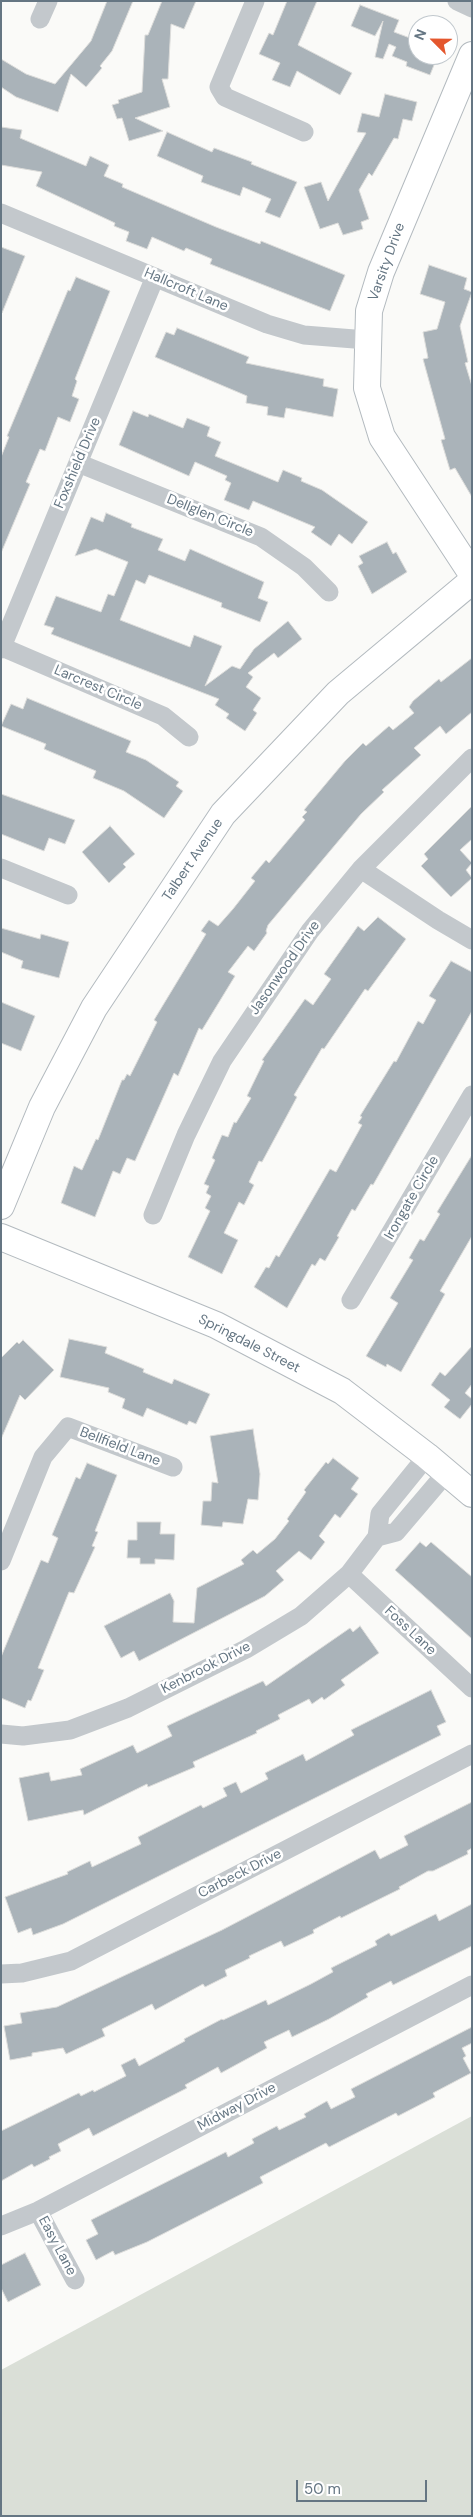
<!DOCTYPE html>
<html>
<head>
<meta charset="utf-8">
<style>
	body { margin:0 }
	#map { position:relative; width:473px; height:2517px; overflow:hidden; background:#fafaf8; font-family:"DM Sans",sans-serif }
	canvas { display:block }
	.frame { position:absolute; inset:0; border:2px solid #657683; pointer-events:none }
	.north { position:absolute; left:408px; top:15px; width:50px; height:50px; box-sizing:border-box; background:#fff; border:1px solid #c1c8cd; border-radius:50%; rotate:293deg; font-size:14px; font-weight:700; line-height:20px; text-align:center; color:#657683 }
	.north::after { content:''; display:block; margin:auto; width:18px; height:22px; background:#e4572e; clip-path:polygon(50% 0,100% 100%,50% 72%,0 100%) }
	.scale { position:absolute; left:296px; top:2480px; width:131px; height:22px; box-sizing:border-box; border:2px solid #657683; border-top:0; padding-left:6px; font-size:15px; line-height:18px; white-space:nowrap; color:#657683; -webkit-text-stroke:4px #fff; paint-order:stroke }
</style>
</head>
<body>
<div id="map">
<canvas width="473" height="2517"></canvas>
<div class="frame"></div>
<div class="north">N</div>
<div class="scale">50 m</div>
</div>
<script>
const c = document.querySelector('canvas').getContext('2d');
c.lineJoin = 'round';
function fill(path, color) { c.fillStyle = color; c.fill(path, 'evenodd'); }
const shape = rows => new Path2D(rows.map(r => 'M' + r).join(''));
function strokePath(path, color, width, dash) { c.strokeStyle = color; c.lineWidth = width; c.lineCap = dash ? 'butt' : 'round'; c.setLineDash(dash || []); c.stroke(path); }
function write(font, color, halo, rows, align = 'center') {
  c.font = font + ' "DM Sans",sans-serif'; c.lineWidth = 5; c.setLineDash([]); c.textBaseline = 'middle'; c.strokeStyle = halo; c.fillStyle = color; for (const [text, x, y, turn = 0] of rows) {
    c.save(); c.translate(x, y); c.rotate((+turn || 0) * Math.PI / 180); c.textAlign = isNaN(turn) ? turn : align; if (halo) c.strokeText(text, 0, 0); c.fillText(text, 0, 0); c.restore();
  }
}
const green = shape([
	[472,2116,472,2516,1,2516,1,2370]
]);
const building = shape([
	[107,1,133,1,112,51,100,66,102,68,86,87,71,74,58,112,16,97,1,87,1,59,26,74,55,84,91,41,107,1],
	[162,1,196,1,184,29,171,24,168,79,162,79,170,107,135,118,163,131,129,141,122,118,117,119,112,105,119,103,118,100,142,92,145,35,148,35,162,1],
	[287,1,317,1,298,45,352,73,340,95,297,71,290,87,272,80,280,63,259,54,269,33,273,35,287,1],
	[360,5,399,20,394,32,418,41,418,55,438,55,430,75,406,66,407,62,392,56,396,47,389,44,383,59,375,57,383,21,375,36,351,26,360,5],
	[385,94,417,102,412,121,403,119,398,139,394,138,372,176,369,173,359,190,369,219,361,222,363,229,343,235,338,223,320,229,304,187,321,182,328,201,366,133,357,132,362,113,379,117,385,94],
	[1,127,22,130,20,138,86,166,90,156,109,165,104,176,123,184,122,187,216,227,260,244,261,241,345,275,330,311,210,264,212,259,186,248,184,251,152,237,147,249,126,241,129,232,114,226,115,223,36,186,42,172,1,165,1,127],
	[167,132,212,152,214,148,252,162,251,164,297,182,280,218,265,212,271,199,243,187,240,196,201,182,203,176,157,156,167,132],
	[1,247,25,256,2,313,1,313,1,247],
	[429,265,467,278,464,289,472,292,460,326,468,362,465,363,472,386,472,497,455,468,450,470,441,440,445,439,423,359,428,358,423,332,437,329,445,302,420,294,429,265],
	[76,277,110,291,75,379,77,381,72,396,79,399,70,422,58,417,45,451,40,449,26,482,30,484,1,553,1,457,9,437,7,436,68,290,70,291,76,277],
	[177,328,249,357,246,363,324,379,323,386,338,389,333,417,286,408,284,418,267,415,268,407,246,403,247,396,155,357,166,332,174,335,177,328],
	[133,411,148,417,149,414,183,428,187,418,210,427,207,436,221,442,215,456,278,482,283,470,302,478,301,481,322,490,368,522,352,544,339,534,331,546,311,532,315,527,253,501,249,510,224,500,231,483,225,480,227,476,195,462,189,476,119,445,133,411],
	[106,513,132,524,131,527,163,539,158,550,185,561,190,549,264,582,258,598,268,602,260,622,221,607,222,603,149,575,145,584,136,580,120,620,190,647,194,635,222,646,205,686,232,666,240,669,254,649,288,621,302,639,278,658,274,653,248,673,253,677,246,687,261,698,253,710,257,713,245,731,226,718,229,714,215,705,219,699,51,634,54,628,44,625,56,596,101,612,108,594,114,596,128,562,96,549,75,556,91,517,103,522,106,513],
	[387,542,393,554,396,552,407,572,372,594,358,566,363,563,359,556,387,542],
	[472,658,472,712,446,734,440,726,414,748,421,755,382,790,384,792,361,814,268,925,266,931,267,933,254,951,248,946,228,972,235,976,202,1030,199,1028,178,1076,174,1073,135,1161,127,1158,120,1174,113,1171,95,1217,61,1203,74,1166,82,1170,96,1139,98,1140,122,1080,124,1080,127,1074,130,1076,157,1022,154,1020,206,934,201,931,209,920,218,926,233,909,255,881,251,878,266,860,269,863,305,820,302,817,307,812,304,810,345,761,363,743,366,746,389,726,393,730,414,713,409,707,413,701,439,679,441,682,472,658],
	[27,698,131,741,126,752,146,760,179,782,176,786,183,791,164,818,124,791,93,778,96,771,44,749,46,744,1,726,11,704,23,709,27,698],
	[1,794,75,820,65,844,49,838,44,851,1,834,1,794],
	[472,806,472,839,460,850,472,863,466,870,472,878,451,897,421,866,428,859,424,854,472,806],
	[110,826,135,854,123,864,126,867,109,883,82,852,110,826],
	[378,917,406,939,368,991,365,989,324,1049,322,1048,294,1095,297,1097,262,1162,259,1161,249,1182,254,1185,244,1205,239,1202,224,1233,238,1240,222,1274,188,1257,210,1211,205,1208,211,1196,206,1193,209,1186,204,1184,215,1160,212,1158,222,1135,228,1137,234,1122,236,1123,251,1098,247,1096,264,1061,262,1060,305,999,313,1005,331,979,324,974,358,926,364,931,378,917],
	[1,928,40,939,41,934,69,942,59,978,21,968,23,961,1,952,1,928],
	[451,961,472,972,472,1011,373,1185,371,1184,355,1211,352,1209,337,1236,339,1237,325,1261,320,1258,315,1266,312,1264,287,1308,254,1287,266,1267,269,1268,276,1255,279,1257,330,1169,336,1172,362,1125,358,1123,362,1117,360,1116,394,1061,396,1062,418,1021,423,1024,436,1000,429,996,451,961],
	[1,1002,35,1016,21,1051,1,1043,1,1002],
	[472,1155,472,1236,440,1291,445,1294,401,1372,387,1364,386,1367,366,1356,398,1303,390,1298,413,1260,409,1258,420,1239,424,1241,440,1214,437,1212,472,1155],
	[69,1339,107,1347,105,1353,144,1369,143,1372,172,1384,174,1379,210,1394,196,1424,189,1421,187,1425,147,1408,143,1417,122,1408,125,1399,108,1392,109,1388,60,1377,69,1339],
	[23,1340,54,1370,25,1400,20,1395,1,1439,1,1358,17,1342,19,1344,23,1340],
	[472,1346,472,1384,465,1393,472,1399,472,1404,460,1419,444,1407,450,1400,431,1385,440,1372,445,1376,472,1346],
	[253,1429,260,1474,258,1500,248,1499,243,1524,223,1522,222,1527,201,1525,203,1501,211,1501,212,1482,218,1483,210,1436,253,1429],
	[333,1458,359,1478,351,1489,358,1494,340,1518,335,1514,319,1536,325,1542,311,1560,299,1551,276,1571,284,1580,265,1596,139,1661,134,1651,121,1658,104,1626,170,1593,174,1601,173,1622,194,1623,197,1588,244,1564,241,1560,253,1550,257,1554,275,1539,289,1521,287,1519,306,1492,304,1490,326,1462,328,1464,333,1458],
	[87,1463,117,1475,95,1531,98,1532,92,1546,95,1547,74,1593,69,1592,38,1668,44,1670,31,1701,28,1700,25,1708,1,1698,1,1657,41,1560,48,1563,58,1538,52,1535,76,1477,80,1479,87,1463],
	[137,1522,161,1522,160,1534,175,1534,174,1560,155,1559,155,1564,140,1564,140,1558,127,1558,128,1540,137,1540,137,1522],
	[420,1542,426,1547,431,1542,472,1577,472,1639,395,1570,420,1542],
	[360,1626,379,1653,341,1680,345,1685,324,1700,322,1697,312,1704,309,1699,278,1715,280,1719,256,1731,257,1733,193,1762,195,1767,148,1787,147,1784,84,1815,83,1810,28,1821,19,1778,49,1772,51,1781,82,1775,80,1769,133,1745,137,1753,172,1736,167,1726,263,1681,266,1686,350,1628,353,1632,360,1626],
	[431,1690,446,1722,437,1726,441,1735,63,1924,33,1935,31,1928,18,1933,5,1897,68,1874,67,1872,90,1861,92,1867,141,1844,138,1837,201,1805,203,1808,227,1796,223,1788,236,1782,241,1793,268,1779,265,1773,303,1754,306,1761,354,1735,351,1730,431,1690],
	[472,1802,472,1848,467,1851,468,1854,433,1871,428,1871,399,1887,400,1889,341,1918,340,1916,313,1930,314,1933,284,1947,281,1941,249,1956,250,1958,225,1970,227,1976,205,1987,203,1984,155,2010,152,2004,102,2029,105,2036,66,2054,63,2048,32,2053,32,2056,10,2060,4,2026,22,2023,20,2013,57,2007,222,1930,375,1850,380,1859,408,1845,404,1836,472,1802],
	[472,1904,472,1946,393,1985,391,1981,366,1994,368,1997,329,2019,292,2037,289,2030,264,2042,267,2048,221,2073,218,2067,185,2085,187,2088,93,2136,89,2128,58,2144,61,2151,49,2157,50,2159,34,2167,32,2164,1,2181,1,2131,79,2093,81,2096,93,2090,94,2092,126,2076,121,2065,135,2058,139,2066,185,2041,184,2039,222,2019,223,2020,266,2000,268,2005,311,1984,333,1972,331,1968,377,1945,375,1941,389,1933,391,1936,436,1914,439,1921,472,1904],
	[472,2027,472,2043,462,2048,466,2056,463,2058,471,2073,433,2093,435,2097,398,2116,396,2113,329,2147,326,2143,260,2177,263,2183,147,2242,115,2255,113,2251,96,2260,86,2240,98,2234,91,2220,226,2152,228,2157,254,2143,252,2139,277,2126,279,2130,306,2117,304,2114,327,2101,331,2109,355,2097,351,2089,472,2027],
	[25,2253,41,2285,8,2302,1,2288,1,2265,25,2253]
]);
const street = shape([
	[255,1,219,87,225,97,304,132],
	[457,1,472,8],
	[40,19,48,1],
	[1,213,267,324,304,335,367,340],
	[78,463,261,537,304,567,329,592],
	[2,647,163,716,189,737],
	[1,649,155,277],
	[1,868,68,895],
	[361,869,438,920,472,940],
	[153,1215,186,1135,222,1061,310,931,361,869,472,758],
	[351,1300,472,1095],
	[377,1537,396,1532,447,1472],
	[1,1561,43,1457,68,1427,173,1467],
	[349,1574,472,1688],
	[1,1734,23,1736,70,1730,128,1708,246,1649,301,1616,349,1574,377,1537,380,1514,427,1456],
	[1,1974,22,1973,71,1961,472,1754],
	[38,2211,75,2280],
	[1,2226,38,2211,472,1985]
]);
const secondary = shape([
	[472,55,381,272,369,311,367,388,382,437,472,574],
	[1,1206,42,1107,94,1008,223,814,338,693,472,581],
	[1,1237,216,1325,342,1391,427,1456,472,1494]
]);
const streetNames = [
	["Varsity Drive",387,262,-70],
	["Hallcroft Lane",186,290,23],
	["Foxshield Drive",78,463,-67],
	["Dellglen Circle",210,516,22],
	["Larcrest Circle",98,688,23],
	["Talbert Avenue",193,860,-56],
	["Jasonwood Drive",285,968,-55],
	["Irongate Circle",412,1198,-60],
	["Springdale Street",249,1344,27],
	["Bellfield Lane",120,1447,21],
	["Foss Lane",410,1631,43],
	["Kenbrook Drive",206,1668,-27],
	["Carbeck Drive",240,1874,-27],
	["Midway Drive",237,2107,-28],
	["Easy Lane",57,2246,62]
];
fill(green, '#dadfd7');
fill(building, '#aab3b9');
strokePath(building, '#dcdcda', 1);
strokePath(secondary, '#b3babf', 28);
strokePath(street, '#c3c8cc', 19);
strokePath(secondary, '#fff', 26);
write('14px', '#657683', '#fff', streetNames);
</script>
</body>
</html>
